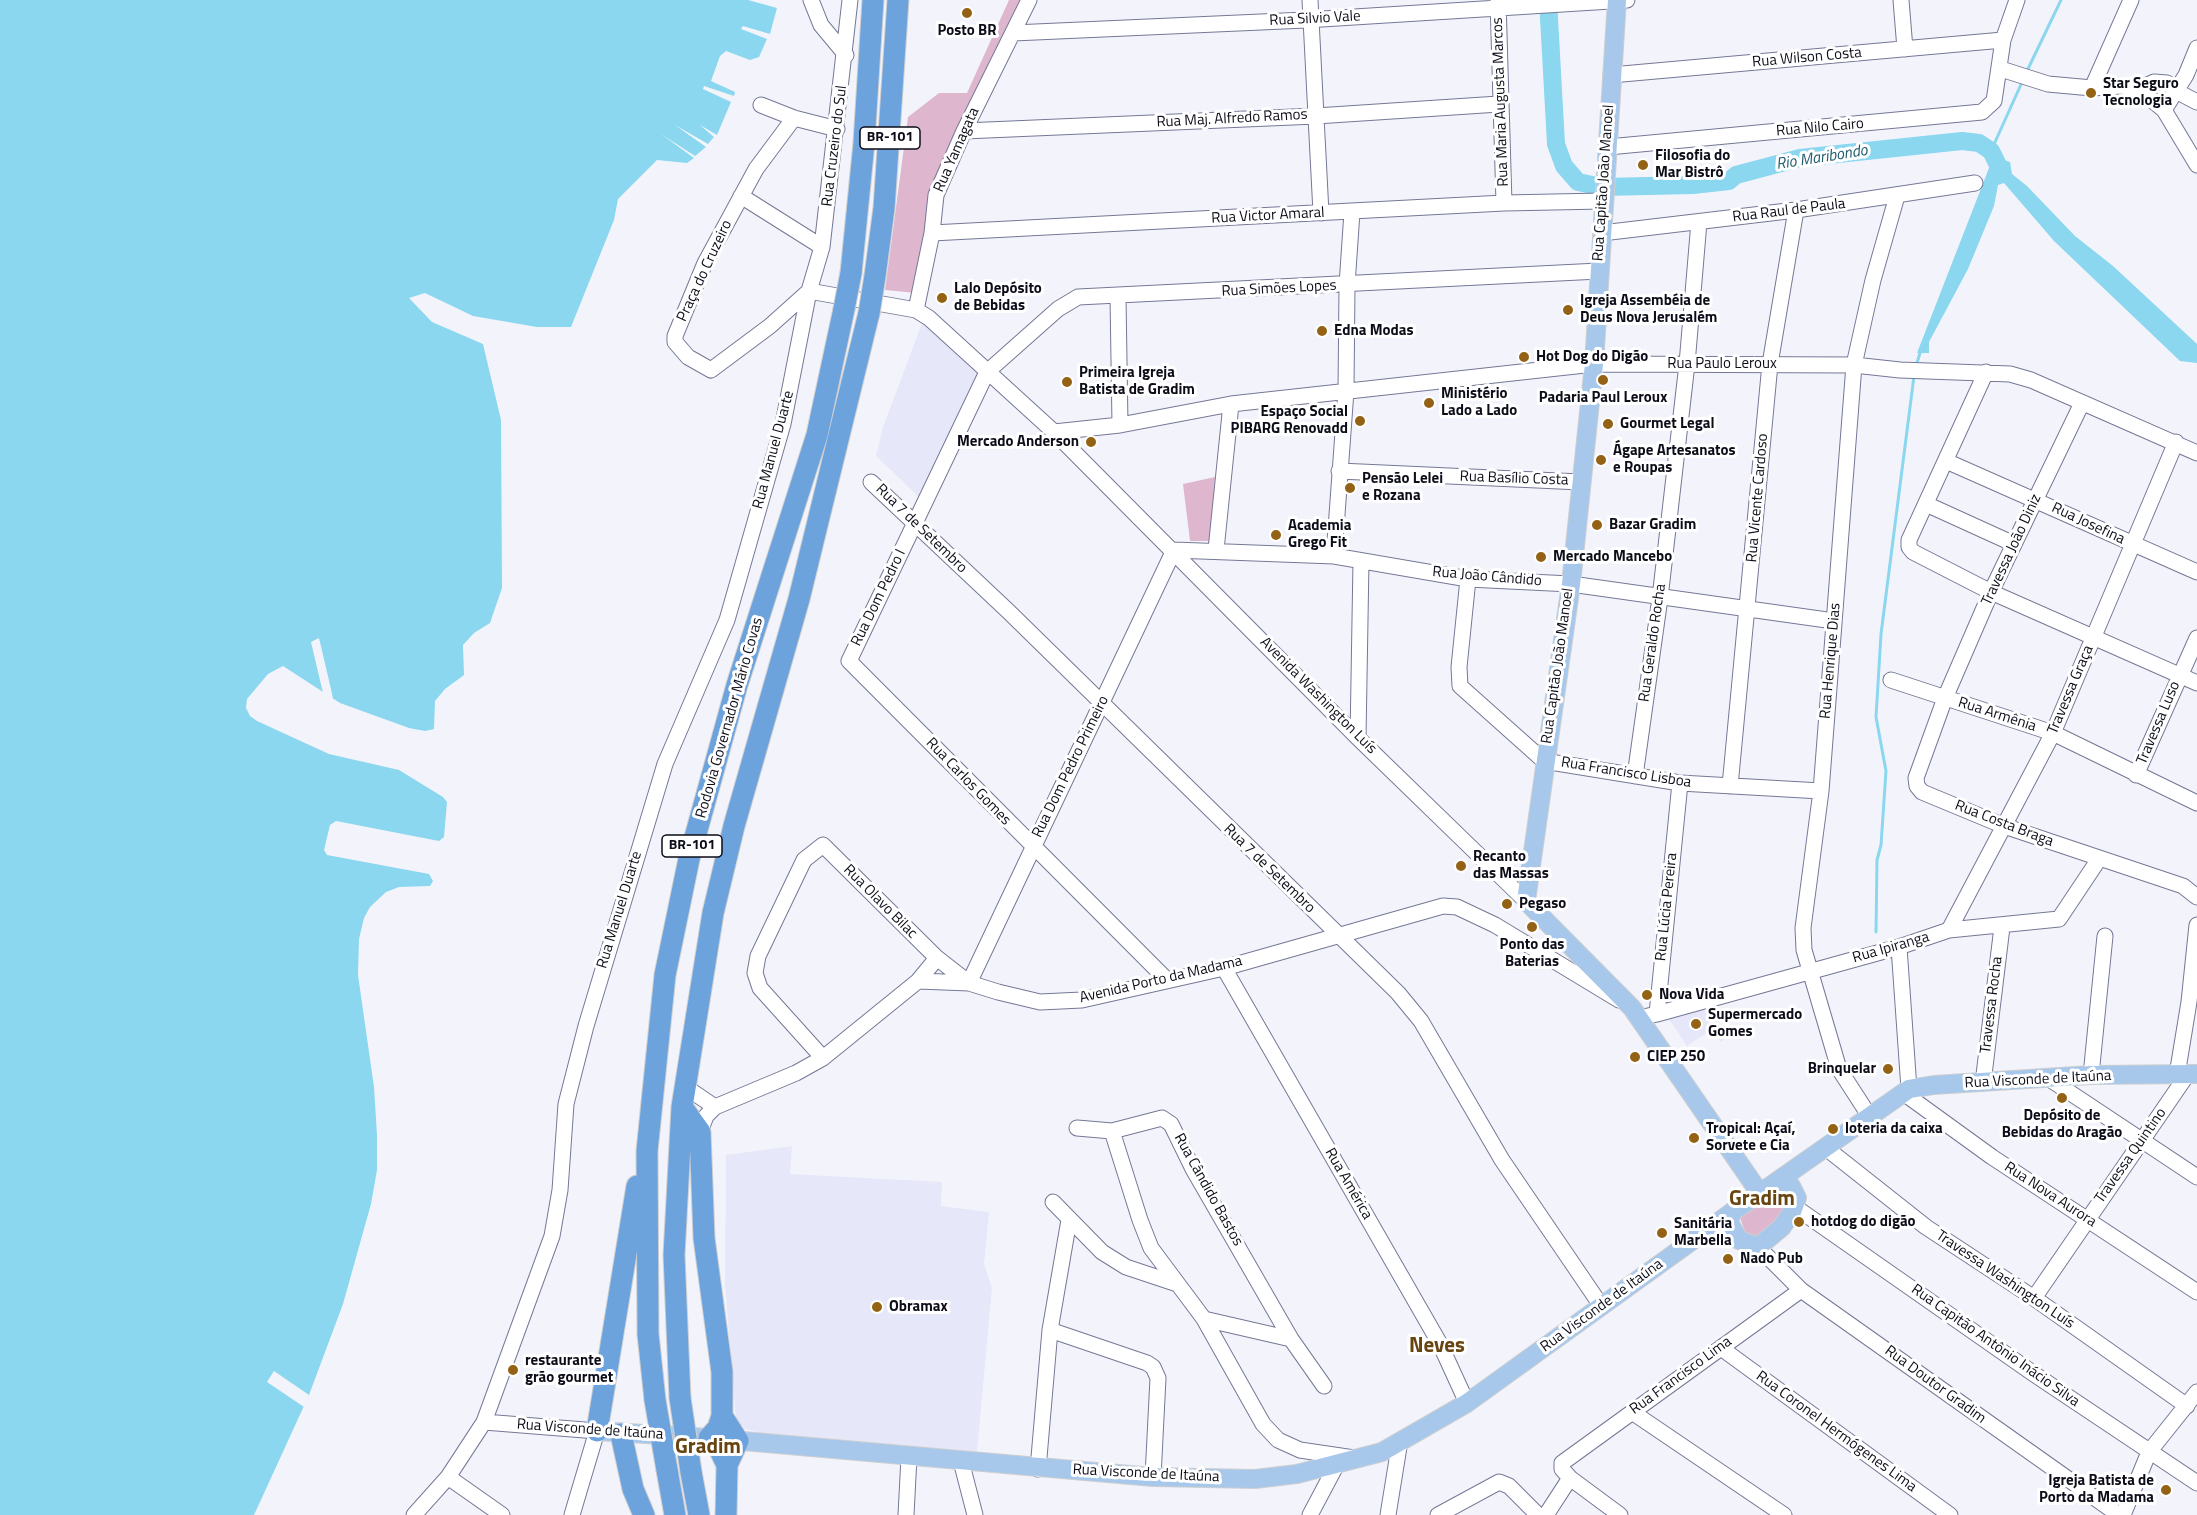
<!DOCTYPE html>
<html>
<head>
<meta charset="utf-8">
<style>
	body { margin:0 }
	canvas { display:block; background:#f3f4fb }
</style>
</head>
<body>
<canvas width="2197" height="1515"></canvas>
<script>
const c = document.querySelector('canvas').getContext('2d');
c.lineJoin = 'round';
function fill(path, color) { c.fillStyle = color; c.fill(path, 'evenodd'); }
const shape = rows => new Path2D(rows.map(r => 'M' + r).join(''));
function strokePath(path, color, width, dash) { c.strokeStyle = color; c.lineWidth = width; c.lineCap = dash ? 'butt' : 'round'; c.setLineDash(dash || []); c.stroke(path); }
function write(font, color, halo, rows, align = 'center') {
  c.font = font + ' "Titillium Web",sans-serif'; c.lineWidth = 6; c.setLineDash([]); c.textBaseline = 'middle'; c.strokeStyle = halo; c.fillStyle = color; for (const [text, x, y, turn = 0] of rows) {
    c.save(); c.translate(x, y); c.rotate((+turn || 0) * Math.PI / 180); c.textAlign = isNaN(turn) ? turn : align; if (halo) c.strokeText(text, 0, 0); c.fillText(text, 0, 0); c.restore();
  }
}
const built = shape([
	[922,323,982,376,923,501,876,456,883,427],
	[1710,1006,1726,1038,1721,1042,1711,1030,1687,1046,1669,1019],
	[792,1146,790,1174,942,1182,941,1206,989,1212,984,1264,992,1288,977,1452,765,1434,746,1429,736,1420,725,1284,726,1155]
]);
const green = shape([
	[1009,0,1023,0,935,179,916,293,885,290,908,117,939,93,967,93],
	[1215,477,1212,541,1190,541,1183,484],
	[1780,1184,1797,1197,1759,1241,1746,1235,1739,1215]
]);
const water = shape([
	[0,0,748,0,777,8,770,34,743,26,741,29,767,39,759,57,750,60,726,51,720,56,711,81,735,92,734,96,704,86,703,89,731,102,717,135,700,125,714,137,708,144,675,125,706,147,695,156,661,134,694,158,687,163,657,160,618,199,614,220,571,327,537,327,473,316,425,293,409,298,432,322,483,344,501,420,502,588,490,623,474,633,463,645,464,675,445,689,435,701,434,729,425,731,409,728,340,703,283,666,268,674,247,699,246,708,250,716,257,721,329,754,399,770,443,797,447,802,444,837,439,841,336,821,330,825,324,850,327,855,429,874,433,881,430,886,399,887,386,892,370,907,364,918,359,939,358,975,374,1087,377,1135,377,1170,371,1204,343,1304,309,1395,254,1515,0,1515],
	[2004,160,2010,162,2012,174,2027,186,2075,236,2113,266,2197,344,2197,363,2180,361,2054,241,2004,183,1998,185,1994,206,1968,269,1929,342,1929,353,1917,353,1989,168]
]);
const pier = shape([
	[319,638,331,689,333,699,323,693,311,642],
	[274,1371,309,1395,304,1407,267,1382]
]);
const stream = shape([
	[2027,71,2061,0],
	[1991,151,2023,80],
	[1916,366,1921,350],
	[1876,932,1877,860,1881,845,1886,771,1876,717,1881,634,1914,376]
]);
const river = shape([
	[1548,0,1556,144,1564,166,1578,182,1602,187,1693,185,1729,181,1736,175,1800,158,1962,141,1979,143,1991,151,1997,163]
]);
const minor = shape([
	[811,0,821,25,846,55],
	[1310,0,1321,213],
	[1498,0,1504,203],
	[1901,0,1905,49],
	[1013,33,1306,20,1627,0],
	[2001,69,2048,84,2092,88,2122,86,2139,89,2164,110,2197,165],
	[1611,75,2003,40],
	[2092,88,2131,0],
	[2139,89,2154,82,2167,83,2176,91,2197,102],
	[761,105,794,118,837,129],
	[2164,110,2186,75,2197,48],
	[794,118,756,169,705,263,675,336,675,342,688,357,711,370,770,326,809,291],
	[964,131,1316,116,1499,104],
	[1608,147,1982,112,1994,101,2003,40,2017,0],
	[741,196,822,247],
	[932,233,1504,203,1603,201],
	[1602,233,1796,210,1975,183],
	[809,291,916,310,929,318,1054,432,1358,738,1526,901],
	[1118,297,1120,425],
	[916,310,932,233,936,195,964,131,1029,0],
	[1986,372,1909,540,1909,547,1913,552,1991,592,2197,683],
	[2082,403,1991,592,1945,698,1916,778,1917,786,1922,792,2004,826,2183,886,2197,897],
	[1054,432,1120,425,1231,404,1594,364,1854,365,1900,370,2010,374,2031,380,2197,453],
	[1946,461,2197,572],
	[1339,471,1581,482],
	[871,482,1008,611,1398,993,1421,1021,1502,1160,1602,1307],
	[1926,504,2014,544],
	[1216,550,1231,404],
	[1334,556,1346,391,1347,285,1352,212],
	[1468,579,1459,667,1460,686,1544,761,1680,783,1821,791],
	[1891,680,2053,733,2197,803],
	[1358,738,1361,561],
	[2136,775,2197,638],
	[1635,776,1660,598,1687,364,1699,222],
	[1730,786,1770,364,1796,210],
	[1949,930,2053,733,2176,442],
	[1899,947,1909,1089],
	[1224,968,1440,1344,1467,1403],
	[1166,979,849,661,987,372,1058,309,1078,297,1599,271],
	[918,981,969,983,1174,550,1334,556,1468,579,1571,584,1834,621],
	[1657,1014,1899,947,1949,930,2059,919,2099,859],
	[1648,1016,1657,1014,1680,783],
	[823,1058,760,988,755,973,758,956,804,860,823,845,937,958],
	[2091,1075,2105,936],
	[2177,1075,2189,1002,2197,925],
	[2048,1078,2197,1177],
	[1983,1083,2002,927],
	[684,1086,715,1107],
	[1905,1094,1992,1157,2197,1292],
	[1870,1117,1839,1069,1804,950,1803,928,1821,791,1854,365,1873,280,1897,196],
	[1077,1128,1112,1131],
	[700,1132,706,1116,715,1107,796,1073,823,1058,918,981,937,958,969,983,998,992,1040,1002,1082,1000,1224,968,1443,906,1457,907,1495,925,1619,1000],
	[1826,1148,1926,1227,2034,1298,2187,1406],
	[1053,1202,1102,1252,1126,1267,1177,1284],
	[1795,1207,2034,1374,2197,1483],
	[1758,1247,1801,1290,2119,1515],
	[2034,1298,2187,1075],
	[1204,1319,1291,1339],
	[1050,1330,1147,1363,1153,1367,1158,1378,1153,1477],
	[1721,1348,1950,1515],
	[1324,1386,1291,1339,1193,1169,1171,1124,1162,1118,1112,1131,1140,1220,1151,1248,1204,1319,1263,1424,1278,1440,1300,1450,1354,1458],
	[1632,1412,1784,1515],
	[484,1422,597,1431,572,1515],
	[961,1461,975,1515],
	[1038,1469,1050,1330,1069,1220],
	[448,1477,502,1515],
	[414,1515,448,1477,484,1422,552,1236,560,1190,566,1104,586,1026,665,764,727,620,783,424,809,291,822,247,850,0],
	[906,1515,909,1457],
	[1310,1515,1337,1464],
	[1388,1515,1400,1441],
	[1438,1515,1499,1482,1509,1486,1538,1515],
	[1546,1515,1570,1478],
	[1620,1515,1570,1478,1562,1469,1562,1463,1801,1290],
	[2123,1515,2149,1452,2197,1392]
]);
const major = shape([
	[1617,0,1594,364,1571,584,1526,901,1632,1008,1759,1192],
	[1776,1182,1909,1089,1934,1085,2091,1075,2197,1074],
	[1776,1182,1791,1186,1797,1198,1792,1212,1782,1227,1758,1247,1739,1240,1729,1222,1732,1212,1776,1182],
	[597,1431,709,1438,1153,1477,1255,1479,1297,1474,1382,1452,1467,1403,1732,1212]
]);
const highway = shape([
	[851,273,864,143,873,0],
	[875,276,884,208,898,0],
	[682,1107,700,1132,704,1238,722,1372,722,1416,738,1441,727,1465,726,1515],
	[680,1398,674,1255,682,1107,713,913,734,826,799,599,869,313],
	[655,1400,648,1334,647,1151,665,975,689,859,737,685,817,435,844,309],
	[722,1416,718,1428,709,1438,719,1448,727,1465],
	[597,1431,637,1186],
	[621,1434,633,1489,644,1515],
	[667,1470,675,1515],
	[691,1472,699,1515]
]);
const highwayBridge = shape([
	[844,309,851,273],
	[869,313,875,276],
	[680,1398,691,1472],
	[655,1400,667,1470]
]);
const markers = [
	[967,13,6,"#946214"],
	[2091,93,6,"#946214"],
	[1643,165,6,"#946214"],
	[942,298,6,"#946214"],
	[1568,310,6,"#946214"],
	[1322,331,6,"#946214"],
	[1524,357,6,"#946214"],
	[1603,380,6,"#946214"],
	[1067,382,6,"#946214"],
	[1429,403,6,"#946214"],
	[1360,421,6,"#946214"],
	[1608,424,6,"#946214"],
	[1091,442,6,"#946214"],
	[1601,460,6,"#946214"],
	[1350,488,6,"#946214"],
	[1597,525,6,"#946214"],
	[1276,535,6,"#946214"],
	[1541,557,6,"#946214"],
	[1461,866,6,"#946214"],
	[1507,904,6,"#946214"],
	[1532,927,6,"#946214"],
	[1647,995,6,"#946214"],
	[1696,1024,6,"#946214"],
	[1635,1057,6,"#946214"],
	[1888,1069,6,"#946214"],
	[2062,1098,6,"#946214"],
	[1833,1129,6,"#946214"],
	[1694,1138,6,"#946214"],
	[1799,1222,6,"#946214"],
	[1662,1233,6,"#946214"],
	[1728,1259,6,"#946214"],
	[877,1307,6,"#946214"],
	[513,1370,6,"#946214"],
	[2166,1490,6,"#946214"]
];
const shields = [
	[890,138,60],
	[692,846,60]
];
const shieldNames = [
	["BR-101",890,138],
	["BR-101",692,846]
];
const streetNames = [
	["Rua Silvio Vale",1315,19,-3],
	["Rua Wilson Costa",1807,58,-5],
	["Rua Maria Augusta Marcos",1501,102,-92],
	["Rua Maj. Alfredo Ramos",1232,119,-3],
	["Rua Nilo Cairo",1820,128,-5],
	["Rua Cruzeiro do Sul",835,146,-83],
	["Rua Yamagata",957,150,-66],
	["Rua Capitão João Manoel",1604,183,-86],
	["Rua Raul de Paula",1789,211,-7],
	["Rua Victor Amaral",1268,216,-3],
	["Praça do Cruzeiro",705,271,-65],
	["Rua Simões Lopes",1279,289,-3],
	["Rua Paulo Leroux",1722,364],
	["Rua Manuel Duarte",774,450,-75],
	["Rua Basílio Costa",1514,479,2],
	["Rua Vicente Cardoso",1758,498,-85],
	["Rua Josefina",2088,524,25],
	["Rua 7 de Setembro",921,529,44],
	["Travessa João Diniz",2012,550,-65],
	["Rua João Cândido",1487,577,5],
	["Rua Dom Pedro I",879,598,-64],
	["Rua Geraldo Rocha",1653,643,-82],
	["Rua Henrique Dias",1831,661,-85],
	["Rua Capitão João Manoel",1558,666,-82],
	["Travessa Graça",2071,690,-67],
	["Avenida Washington Luís",1318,696,45],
	["Rua Armênia",1997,715,18],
	["Rodovia Governador Mário Covas",730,718,-74],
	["Travessa Luso",2159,723,-67],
	["Rua Dom Pedro Primeiro",1071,767,-64],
	["Rua Francisco Lisboa",1626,773,9],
	["Rua Carlos Gomes",968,782,46],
	["Rua Costa Braga",2004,824,21],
	["Rua 7 de Setembro",1269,869,44],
	["Rua Olavo Bilac",880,902,45],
	["Rua Lúcia Pereira",1667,907,-84],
	["Rua Manuel Duarte",620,910,-73],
	["Rua Ipiranga",1891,948,-16],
	["Avenida Porto da Madama",1161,980,-13],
	["Travessa Rocha",1992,1005,-83],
	["Rua Visconde de Itaúna",2038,1080,-3],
	["Travessa Quintino",2131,1156,-55],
	["Rua América",1348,1184,60],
	["Rua Cândido Bastos",1208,1190,61],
	["Rua Nova Aurora",2050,1195,33],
	["Travessa Washington Luís",2005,1280,34],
	["Rua Visconde de Itaúna",1602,1306,-36],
	["Rua Capitão Antônio Inácio Silva",1995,1346,35],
	["Rua Francisco Lima",1681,1376,-36],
	["Rua Doutor Gradim",1935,1385,36],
	["Rua Visconde de Itaúna",590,1430,4],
	["Rua Coronel Hermógenes Lima",1836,1432,36],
	["Rua Visconde de Itaúna",1146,1474,3]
];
const poiNames = [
	["Posto BR",967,31,"center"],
	["Star Seguro",2103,84],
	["Tecnologia",2103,101],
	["Filosofia do",1655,156],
	["Mar Bistrô",1655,173],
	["Lalo Depósito",954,289],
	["de Bebidas",954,306],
	["Igreja Assembéia de",1580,301],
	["Deus Nova Jerusalém",1580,318],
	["Edna Modas",1334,331],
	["Hot Dog do Digão",1536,357],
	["Primeira Igreja",1079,373],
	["Batista de Gradim",1079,390],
	["Ministério",1441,394],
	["Lado a Lado",1441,411],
	["Padaria Paul Leroux",1603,398,"center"],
	["Espaço Social",1348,412,"right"],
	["PIBARG Renovadd",1348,429,"right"],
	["Gourmet Legal",1620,424],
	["Mercado Anderson",1079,442,"right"],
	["Ágape Artesanatos",1613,451],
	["e Roupas",1613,468],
	["Pensão Lelei",1362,479],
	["e Rozana",1362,496],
	["Bazar Gradim",1609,525],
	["Academia",1288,526],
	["Grego Fit",1288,543],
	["Mercado Mancebo",1553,557],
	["Recanto",1473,857],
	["das Massas",1473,874],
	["Pegaso",1519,904],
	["Ponto das",1532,945,"center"],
	["Baterias",1532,962,"center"],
	["Nova Vida",1659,995],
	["Supermercado",1708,1015],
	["Gomes",1708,1032],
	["CIEP 250",1647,1057],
	["Brinquelar",1876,1069,"right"],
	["Depósito de",2062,1116,"center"],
	["Bebidas do Aragão",2062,1133,"center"],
	["Tropical: Açaí,",1706,1129],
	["Sorvete e Cia",1706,1146],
	["loteria da caixa",1845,1129],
	["hotdog do digão",1811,1222],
	["Sanitária",1674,1224],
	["Marbella",1674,1241],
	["Nado Pub",1740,1259],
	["Obramax",889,1307],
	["restaurante",525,1361],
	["grão gourmet",525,1378],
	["Igreja Batista de",2154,1481,"right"],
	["Porto da Madama",2154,1498,"right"]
];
const waterNames = [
	["Rio Maribondo",1822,158,-9]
];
const districtNames = [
	["Gradim",1762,1200],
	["Neves",1437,1347],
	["Gradim",708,1448]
];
fill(built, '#e6e8f9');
fill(green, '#deb7ce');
fill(water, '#8bd7ef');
fill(pier, '#f3f4fb');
strokePath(stream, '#8bd7ef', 3);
strokePath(river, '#8bd7ef', 18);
strokePath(minor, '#757896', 17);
strokePath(major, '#cecfd1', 20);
strokePath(highway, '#cecfd1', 23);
strokePath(minor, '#fff', 15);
strokePath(major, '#a7c8ea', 18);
strokePath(highway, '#6ca3dc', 21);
strokePath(highwayBridge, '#cecfd1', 23, []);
strokePath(highwayBridge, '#6ca3dc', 21);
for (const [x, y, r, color] of markers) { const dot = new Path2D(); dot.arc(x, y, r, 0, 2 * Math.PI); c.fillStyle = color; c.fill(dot); strokePath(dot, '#fff', 2); }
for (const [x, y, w] of shields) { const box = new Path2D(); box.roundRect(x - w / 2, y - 11, w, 22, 4.5); c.fillStyle = '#fff'; c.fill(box); strokePath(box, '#0c0d18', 1.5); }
write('bold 14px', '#0c0d18', null, shieldNames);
write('15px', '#0c0d18', '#fff', streetNames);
write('bold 15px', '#0c0d18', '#fff', poiNames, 'left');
write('italic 16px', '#205c6e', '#fff', waterNames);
write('bold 21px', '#674410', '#fff', districtNames);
</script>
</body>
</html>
